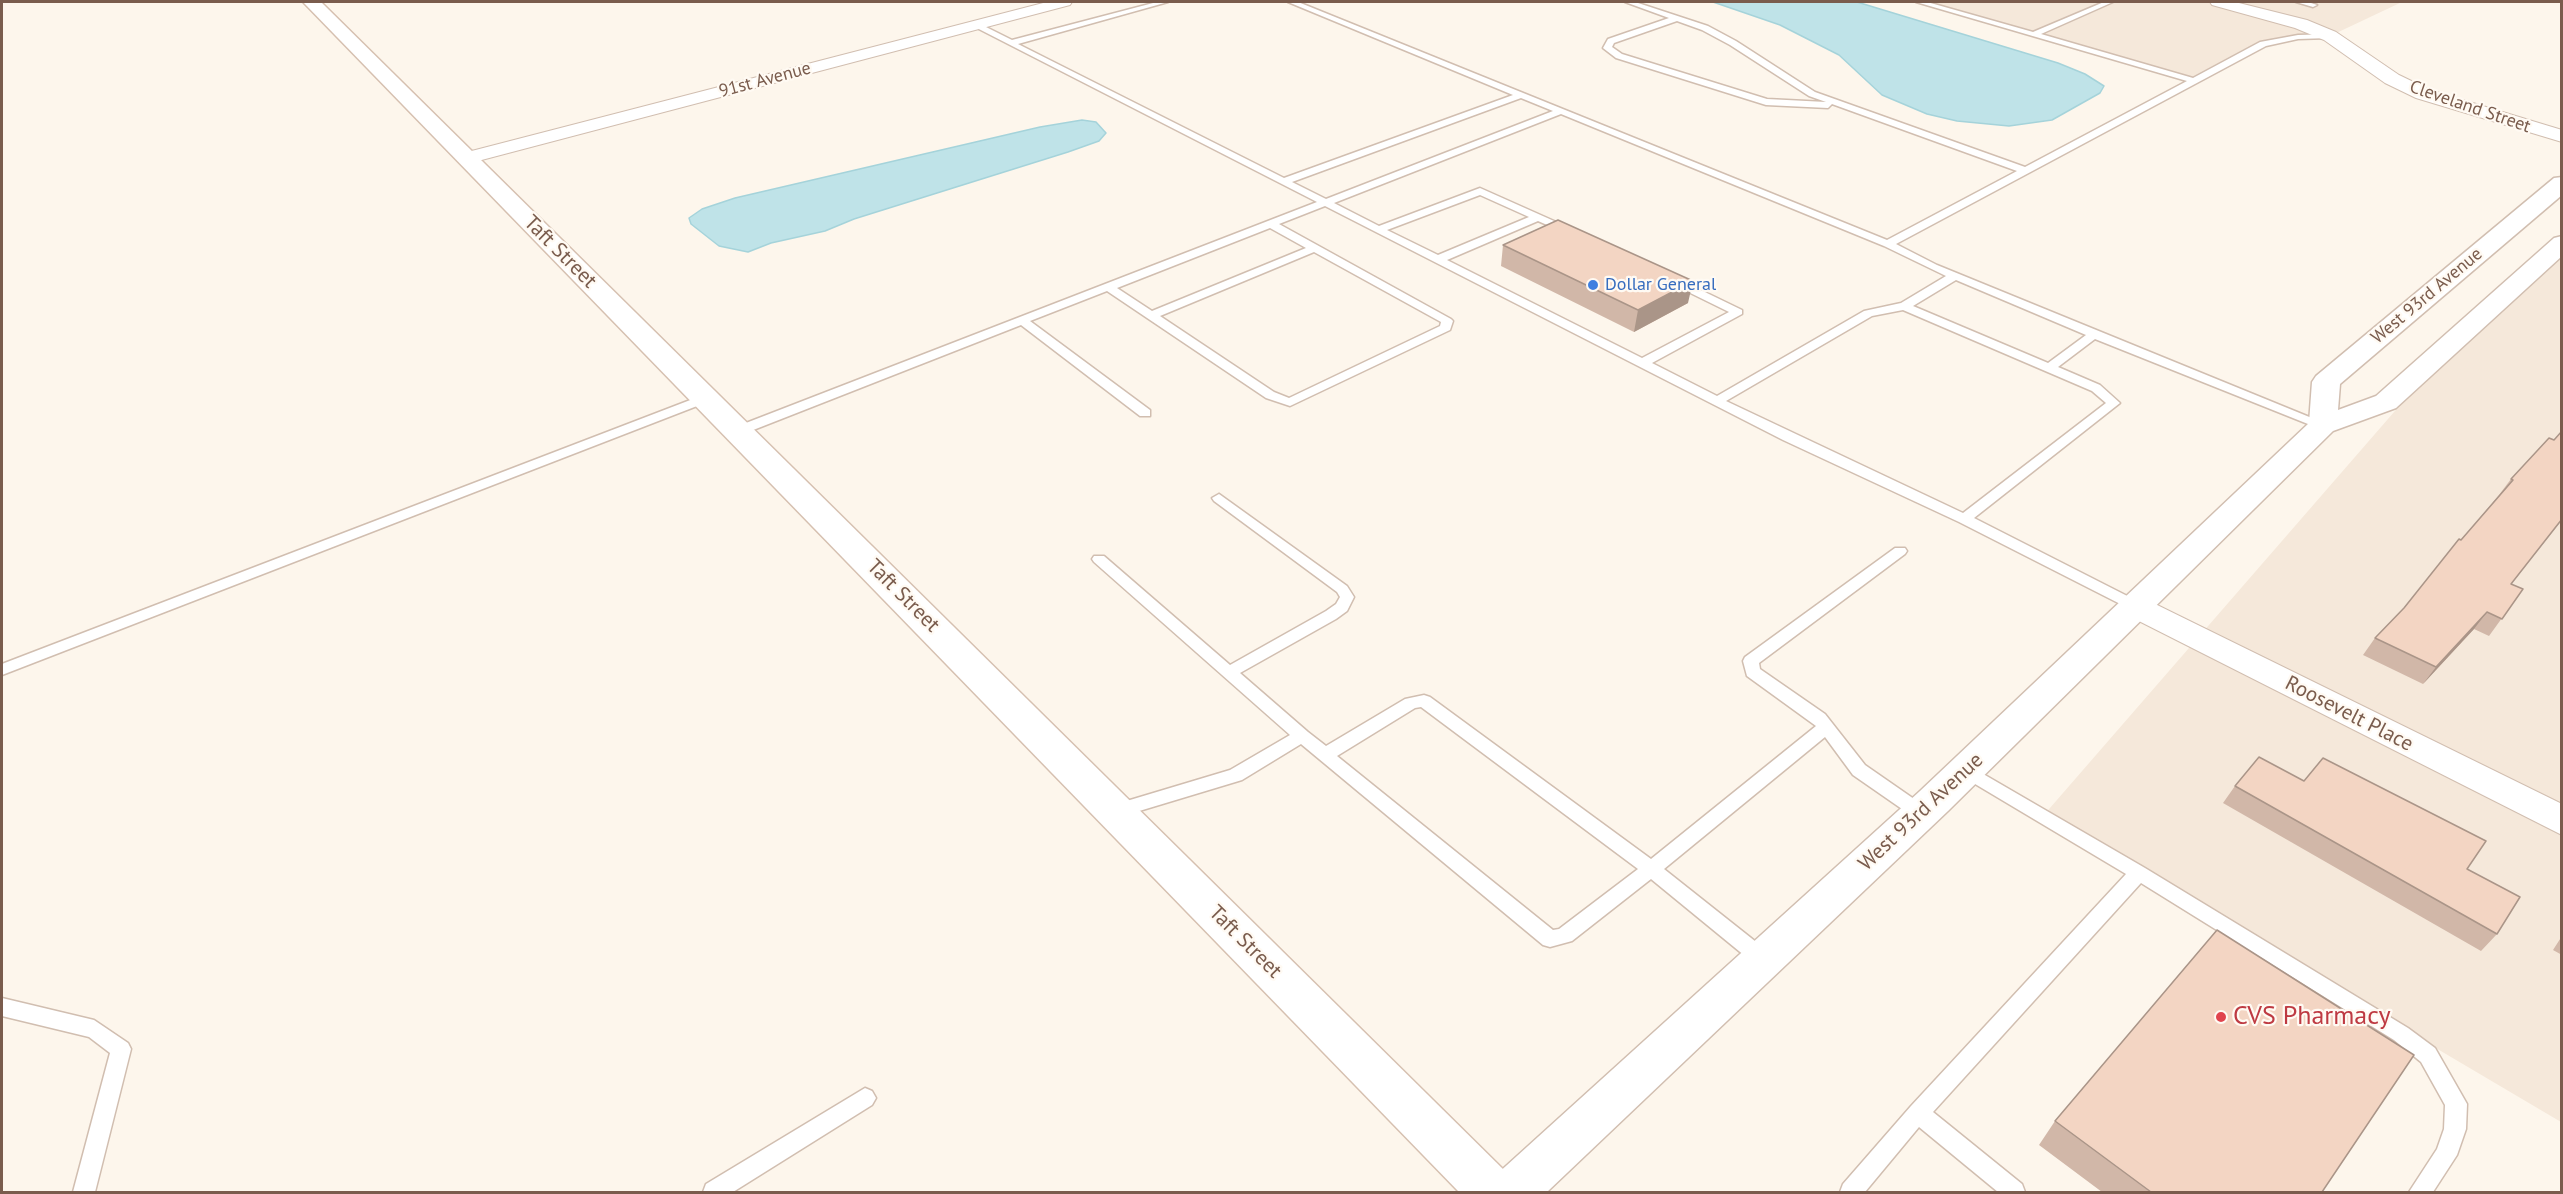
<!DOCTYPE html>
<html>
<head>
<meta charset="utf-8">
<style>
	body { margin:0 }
	#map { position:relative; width:2563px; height:1194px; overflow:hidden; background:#fdf6ec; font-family:"PT Sans",sans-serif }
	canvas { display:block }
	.frame { position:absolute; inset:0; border:3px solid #7a5c4d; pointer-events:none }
</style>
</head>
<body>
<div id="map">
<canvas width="2563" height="1194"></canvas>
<div class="frame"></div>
</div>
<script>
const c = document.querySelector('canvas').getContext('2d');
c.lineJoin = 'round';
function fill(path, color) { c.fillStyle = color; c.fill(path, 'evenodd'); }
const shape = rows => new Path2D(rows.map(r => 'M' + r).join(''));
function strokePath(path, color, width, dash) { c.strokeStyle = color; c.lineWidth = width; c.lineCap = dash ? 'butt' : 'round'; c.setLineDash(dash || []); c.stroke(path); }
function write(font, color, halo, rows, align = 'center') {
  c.font = font + ' "PT Sans",sans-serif'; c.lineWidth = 4.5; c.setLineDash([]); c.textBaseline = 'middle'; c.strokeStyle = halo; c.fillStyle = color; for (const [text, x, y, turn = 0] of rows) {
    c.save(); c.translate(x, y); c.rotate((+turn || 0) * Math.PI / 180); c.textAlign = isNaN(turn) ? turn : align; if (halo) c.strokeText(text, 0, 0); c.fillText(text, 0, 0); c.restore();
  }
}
const residential = shape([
	[1920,2,2402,2,2330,36,2263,44,2192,80],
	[2561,258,2561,1122,2043,816,2401,404]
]);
const water = shape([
	[1713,2,1857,2,2058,63,2085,74,2104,86,2100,93,2052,120,2009,126,1957,121,1927,114,1882,95,1839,55,1780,25,1713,2],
	[1082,120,1096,122,1106,133,1099,141,1068,152,854,219,825,231,771,243,748,252,719,246,691,224,689,218,702,209,735,198,1040,127,1082,120]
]);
const service = shape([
	[1157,2,1168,2,1018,44,1284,178,1513,95,1288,2,1298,2,1887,240,2017,171,1832,104,1828,108,1766,105,1616,58,1603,48,1608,39,1669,18,1625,2,1635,2,1708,26,1736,41,1815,92,2025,167,2187,81,1916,2,1927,2,2033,32,2104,2,2113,2,2041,34,2193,78,2260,42,2298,35,2333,34,2333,38,2330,38,2298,39,2266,46,1896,244,1937,265,2329,425,2323,429,2318,428,2095,339,2058,367,2100,385,2120,403,1974,518,2141,603,2144,607,2141,611,2136,612,1959,522,1783,440,1325,206,1279,224,1451,319,1453,321,1450,330,1290,406,1266,398,1107,291,1030,321,1150,410,1150,416,1140,416,1021,325,743,434,733,434,731,431,733,428,1317,202,971,25,978,23,1012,40,1157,2],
	[1677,21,1702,30,1730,45,1809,96,1826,102,1767,99,1622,54,1612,47,1614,43,1677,21],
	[1521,98,1553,111,1326,199,1292,182,1521,98],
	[1561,114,1884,246,1946,276,1901,303,1864,311,1717,396,1652,363,1742,314,1742,310,1678,279,1670,279,1670,283,1729,312,1642,358,1447,260,1538,221,1568,234,1573,231,1572,229,1480,188,1379,226,1334,203,1561,114],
	[1480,195,1529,217,1438,255,1387,230,1480,195],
	[1270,228,1306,248,1152,311,1117,288,1270,228],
	[1314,252,1441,322,1440,326,1289,398,1274,392,1160,316,1314,252],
	[1956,280,2086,335,2048,363,1913,306,1956,280],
	[1903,310,2092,391,2106,403,1963,513,1726,401,1872,316,1903,310],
	[2296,2,2308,2,2317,5,2313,7,2296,2],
	[706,394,712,398,710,401,2,675,2,664,706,394],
	[1219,494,1347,586,1354,597,1347,611,1336,619,1240,673,1308,732,1326,746,1405,699,1424,695,1430,697,1651,859,1816,726,1747,676,1743,661,1745,657,1895,548,1905,548,1907,551,1905,554,1759,663,1760,669,1825,714,1865,765,1927,808,1930,813,1927,818,1921,820,1915,818,1853,775,1825,737,1664,869,1770,953,1773,959,1770,965,1763,967,1756,965,1651,879,1572,941,1550,947,1543,945,1301,744,1242,780,1116,818,1110,816,1107,811,1110,806,1230,770,1290,735,1094,562,1092,559,1094,556,1104,556,1230,665,1326,611,1336,604,1340,597,1337,592,1214,501,1212,498,1219,494],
	[1421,707,1638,869,1559,929,1553,930,1337,756,1415,708,1421,707],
	[1966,764,2145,868,2408,1028,2435,1048,2467,1104,2466,1129,2457,1155,2433,1192,2409,1192,2437,1149,2444,1129,2445,1105,2421,1062,2394,1040,2141,883,1933,1112,2022,1184,2025,1192,1998,1192,1919,1127,1865,1192,1840,1192,1843,1184,1911,1106,2126,874,1960,775,1957,770,1960,765,1966,764],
	[2,998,94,1020,128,1043,131,1049,95,1192,73,1192,110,1053,89,1037,2,1016,2,998],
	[865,1088,872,1091,876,1098,872,1105,733,1192,703,1192,706,1184,865,1088]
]);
const minor = shape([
	[1047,2,1072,2,1070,5,474,162,467,164,460,162,457,158,460,154,1047,2],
	[2210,2,2235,2,2307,20,2336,32,2399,75,2430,90,2562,130,2562,142,2416,98,2385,83,2324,40,2295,28,2212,5,2210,2],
	[2136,597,2147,600,2562,804,2562,835,2125,614,2120,607,2125,600,2136,597]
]);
const tertiary = shape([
	[2562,177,2562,195,2340,384,2338,410,2376,396,2554,238,2562,236,2562,256,2396,408,2333,431,1948,811,1547,1192,1489,1192,1496,1175,1920,791,2309,423,2312,382,2316,376,2554,178,2562,177]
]);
const secondary = shape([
	[303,2,321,2,1509,1175,1516,1192,1459,1192,303,2]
]);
const wall = shape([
	[1503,245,1688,303,1634,332,1501,266],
	[2549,438,2562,520,2511,584,2523,589,2489,636,2474,629,2423,684,2363,655,2375,638,2404,608,2461,540,2499,495,2511,479],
	[2235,786,2467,869,2497,934,2481,951,2223,803],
	[2562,936,2562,955,2553,950],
	[2055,1121,2322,1192,2102,1192,2039,1145]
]);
const shadedWall = shape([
	[1693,281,1688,303,1634,332,1638,310],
	[2487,612,2474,629,2423,684,2436,667]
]);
const building = shape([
	[1558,220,1693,281,1638,310,1503,245,1558,220],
	[2562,431,2562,519,2511,584,2523,589,2502,619,2487,612,2436,667,2375,638,2404,608,2459,539,2461,540,2513,480,2511,479,2549,438,2554,440,2562,431],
	[2259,757,2304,781,2323,758,2486,841,2467,869,2520,897,2497,934,2235,786,2259,757],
	[2217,930,2414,1055,2322,1192,2151,1192,2055,1121,2217,930]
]);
const markers = [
	[1593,285,6,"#3f7fe0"],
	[2221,1017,6,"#e0444e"]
];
const farStreetnames = [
	["91st Avenue",765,80,-15],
	["Cleveland Street",2470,107,19],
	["West 93rd Avenue",2427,296,-40]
];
const farShopnames = [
	["Dollar General",1605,285]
];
const streetNames = [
	["Taft Street",560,252,45],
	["Taft Street",903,596,45],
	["Roosevelt Place",2349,714,27],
	["West 93rd Avenue",1921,812,-43],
	["Taft Street",1245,942,45]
];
const nearHealthnames = [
	["CVS Pharmacy",2233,1017]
];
fill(residential, '#f5e8da');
fill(water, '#bfe3e8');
strokePath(water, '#a5d3da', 1.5);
strokePath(service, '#d1beb0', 3);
strokePath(minor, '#d1beb0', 2);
strokePath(tertiary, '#d1beb0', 3);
strokePath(secondary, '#d6c0b0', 3);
fill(service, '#fff');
fill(minor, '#fff');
fill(tertiary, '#fff');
fill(secondary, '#fff');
fill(wall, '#d1b7a8');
fill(shadedWall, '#aa9588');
fill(building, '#f3d5c3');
strokePath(building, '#aa9588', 1.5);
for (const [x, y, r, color] of markers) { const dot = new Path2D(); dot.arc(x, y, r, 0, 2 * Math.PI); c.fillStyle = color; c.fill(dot); strokePath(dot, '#fffaf3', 2); }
write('18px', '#7a5c4d', '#fffaf3', farStreetnames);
write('18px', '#366cbe', '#fffaf3', farShopnames, 'left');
write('21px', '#7a5c4d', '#fffaf3', streetNames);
write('26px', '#be3a42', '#fffaf3', nearHealthnames, 'left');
</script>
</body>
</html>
